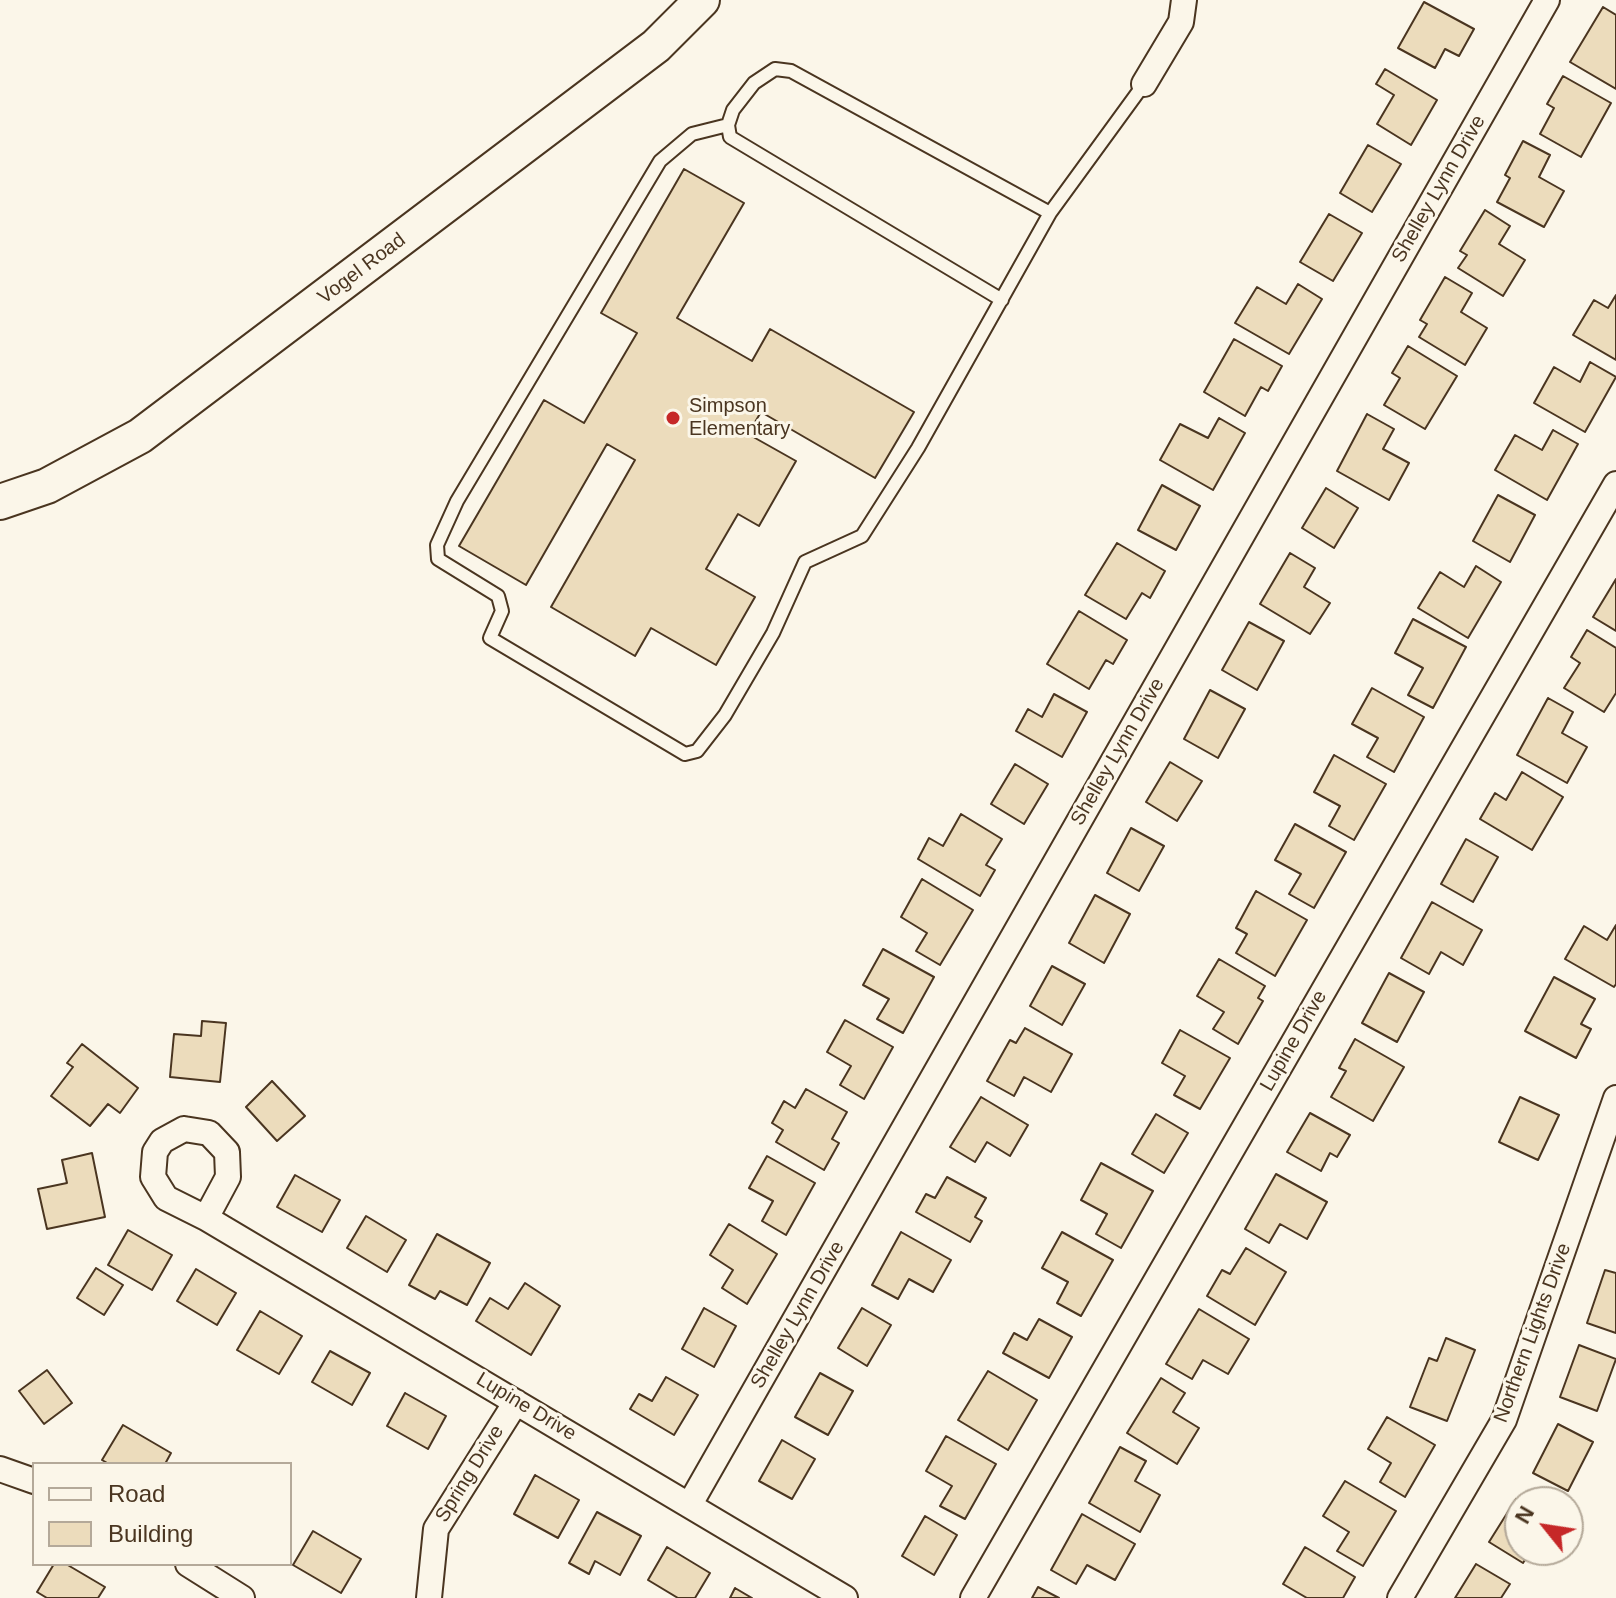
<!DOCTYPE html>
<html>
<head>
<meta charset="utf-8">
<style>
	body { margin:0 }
	#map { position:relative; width:1616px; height:1598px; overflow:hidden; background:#fbf6e9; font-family:Arial,sans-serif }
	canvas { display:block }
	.legend { position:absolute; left:32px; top:1462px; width:260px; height:104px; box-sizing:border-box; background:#fbf6e9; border:2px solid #b4a999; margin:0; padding:10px 14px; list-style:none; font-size:24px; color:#4a3520 }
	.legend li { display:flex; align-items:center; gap:16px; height:40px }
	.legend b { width:40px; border:2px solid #b4a999 }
	.north { position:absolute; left:1504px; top:1486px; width:80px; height:80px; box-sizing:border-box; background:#fbf6e9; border:2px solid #b4a999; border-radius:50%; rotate:300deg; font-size:22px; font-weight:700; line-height:32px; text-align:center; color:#4a3520 }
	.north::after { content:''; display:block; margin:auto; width:28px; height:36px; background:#c62828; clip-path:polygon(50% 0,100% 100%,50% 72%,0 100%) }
</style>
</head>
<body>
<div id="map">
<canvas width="1616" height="1598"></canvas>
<ul class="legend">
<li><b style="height:10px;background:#fbf6e9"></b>Road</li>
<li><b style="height:22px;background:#ecdcbc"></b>Building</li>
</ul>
<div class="north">N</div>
</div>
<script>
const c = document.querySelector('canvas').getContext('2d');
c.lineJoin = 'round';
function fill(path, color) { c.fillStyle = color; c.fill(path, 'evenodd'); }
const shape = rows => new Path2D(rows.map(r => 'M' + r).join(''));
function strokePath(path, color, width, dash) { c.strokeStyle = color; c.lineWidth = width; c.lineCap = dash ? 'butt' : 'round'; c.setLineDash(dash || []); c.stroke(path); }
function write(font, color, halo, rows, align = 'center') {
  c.font = font + ' Arial,sans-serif'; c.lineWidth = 6; c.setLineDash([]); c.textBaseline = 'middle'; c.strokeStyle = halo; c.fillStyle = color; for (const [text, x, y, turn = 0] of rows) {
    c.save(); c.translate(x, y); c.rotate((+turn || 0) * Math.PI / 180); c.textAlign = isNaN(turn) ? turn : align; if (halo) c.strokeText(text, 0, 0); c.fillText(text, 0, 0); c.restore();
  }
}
const building = shape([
	[1424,2,1474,29,1459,56,1445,49,1435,68,1398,48,1424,2],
	[1603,7,1616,15,1616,89,1570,62,1603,7],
	[1385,69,1437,100,1411,145,1377,124,1394,95,1376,84,1385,69],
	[1563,76,1611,103,1581,157,1540,134,1554,108,1547,104,1563,76],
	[1523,141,1550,155,1539,177,1564,191,1544,227,1497,202,1510,178,1505,175,1523,141],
	[1368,145,1401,164,1372,212,1340,193,1368,145],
	[684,169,744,203,677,318,752,361,770,329,914,412,875,478,761,412,748,434,796,461,759,526,738,514,706,569,755,597,716,665,651,628,635,656,551,607,635,460,607,444,526,585,459,546,544,400,584,423,637,333,601,313,684,169],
	[1485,210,1510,226,1499,244,1525,260,1503,296,1458,268,1467,255,1460,251,1485,210],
	[1329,214,1362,233,1333,281,1300,262,1329,214],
	[1445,277,1472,293,1461,312,1487,328,1465,365,1419,337,1427,324,1420,320,1445,277],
	[1298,284,1322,299,1289,354,1235,323,1257,287,1286,304,1298,284],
	[1616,295,1616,360,1573,335,1594,300,1608,308,1616,295],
	[1234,339,1282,366,1268,391,1261,387,1245,416,1204,392,1234,339],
	[1408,346,1457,376,1425,429,1384,405,1400,378,1392,373,1408,346],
	[1590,362,1616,377,1585,432,1534,403,1554,367,1580,382,1590,362],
	[1367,414,1394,429,1383,449,1409,463,1389,500,1337,471,1367,414],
	[1219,418,1245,433,1213,490,1160,460,1180,424,1208,438,1219,418],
	[1553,430,1578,444,1547,500,1495,470,1515,435,1542,450,1553,430],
	[1162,485,1200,506,1176,550,1138,530,1162,485],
	[1326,488,1358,508,1334,548,1302,528,1326,488],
	[1498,495,1535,515,1510,562,1473,541,1498,495],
	[1117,543,1165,571,1150,598,1142,593,1126,619,1085,595,1117,543],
	[1290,553,1315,568,1304,587,1330,603,1310,634,1260,604,1290,553],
	[1476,566,1501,582,1468,638,1418,608,1440,572,1464,587,1476,566],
	[1616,579,1616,631,1593,617,1616,579],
	[1079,611,1127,640,1113,664,1106,660,1089,689,1047,664,1079,611],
	[1413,619,1466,647,1433,708,1408,695,1423,668,1395,653,1413,619],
	[1249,622,1284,641,1257,690,1222,670,1249,622],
	[1587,630,1616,648,1616,693,1604,712,1564,688,1580,663,1571,657,1587,630],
	[1372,688,1424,717,1394,772,1367,757,1378,738,1352,724,1372,688],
	[1210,690,1245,709,1218,758,1184,739,1210,690],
	[1054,694,1087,712,1062,757,1016,731,1028,709,1042,717,1054,694],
	[1548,698,1573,712,1562,733,1587,747,1567,783,1517,755,1548,698],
	[1334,755,1386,784,1354,840,1329,826,1340,806,1314,792,1334,755],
	[1170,762,1202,781,1177,821,1146,802,1170,762],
	[1015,764,1048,784,1024,824,991,804,1015,764],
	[1522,772,1563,797,1532,850,1480,819,1495,793,1506,800,1522,772],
	[961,814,1002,839,986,865,995,870,980,896,918,859,929,838,943,846,961,814],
	[1295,824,1346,852,1314,908,1289,894,1301,874,1275,860,1295,824],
	[1131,828,1164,846,1139,891,1107,873,1131,828],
	[1466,839,1498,857,1473,902,1441,884,1466,839],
	[922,879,973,910,940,965,916,951,927,933,901,917,922,879],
	[1256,891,1307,920,1275,976,1236,953,1247,934,1236,928,1256,891],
	[1095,895,1130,914,1104,963,1069,943,1095,895],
	[1432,902,1482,930,1463,965,1441,952,1429,974,1401,958,1432,902],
	[1616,925,1616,984,1614,987,1565,959,1584,926,1607,940,1616,925],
	[883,949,934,977,903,1033,877,1019,889,999,863,985,883,949],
	[1219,959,1265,986,1258,998,1263,1001,1238,1044,1213,1029,1224,1012,1197,996,1219,959],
	[1052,966,1085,984,1062,1025,1030,1006,1052,966],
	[1389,973,1424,992,1397,1042,1362,1023,1389,973],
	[1554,977,1595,999,1581,1024,1591,1029,1576,1058,1525,1031,1554,977],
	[845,1020,893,1047,864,1099,840,1085,851,1066,827,1052,845,1020],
	[202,1021,226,1023,220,1082,170,1077,174,1034,201,1036,202,1021],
	[1025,1028,1072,1054,1051,1092,1024,1077,1014,1096,987,1081,1010,1040,1016,1043,1025,1028],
	[1180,1030,1230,1058,1200,1109,1174,1095,1185,1076,1162,1063,1180,1030],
	[1355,1039,1404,1067,1373,1121,1331,1097,1346,1071,1339,1068,1355,1039],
	[82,1044,138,1088,120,1113,108,1104,90,1126,51,1096,73,1067,67,1063,82,1044],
	[272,1081,305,1116,277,1141,246,1107,272,1081],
	[806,1089,847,1112,832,1139,839,1143,824,1170,776,1142,783,1130,772,1123,784,1101,795,1108,806,1089],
	[981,1097,1028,1125,1010,1156,987,1142,975,1162,950,1147,981,1097],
	[1520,1097,1559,1115,1538,1160,1499,1142,1520,1097],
	[1310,1113,1350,1135,1337,1157,1330,1153,1321,1171,1287,1152,1310,1113],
	[1156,1114,1188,1133,1164,1173,1132,1154,1156,1114],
	[92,1153,105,1217,47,1229,38,1189,67,1183,62,1160,92,1153],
	[767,1156,815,1183,786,1235,762,1221,773,1201,749,1188,767,1156],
	[1101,1163,1153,1191,1121,1248,1096,1234,1107,1214,1081,1200,1101,1163],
	[1276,1174,1327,1202,1307,1239,1280,1224,1269,1243,1245,1229,1276,1174],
	[295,1175,340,1200,322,1232,277,1207,295,1175],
	[947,1177,986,1198,975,1217,982,1221,970,1242,916,1212,926,1194,935,1198,947,1177],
	[366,1216,406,1240,387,1272,347,1248,366,1216],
	[729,1224,777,1254,747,1304,722,1288,733,1270,710,1255,729,1224],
	[128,1230,172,1255,152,1290,108,1265,128,1230],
	[901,1232,951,1260,933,1292,909,1279,898,1299,872,1285,901,1232],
	[1062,1232,1113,1260,1081,1316,1057,1303,1068,1282,1042,1268,1062,1232],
	[437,1234,490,1263,467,1305,440,1291,435,1299,409,1285,437,1234],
	[1246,1248,1286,1272,1255,1325,1207,1296,1222,1270,1230,1274,1246,1248],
	[96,1268,123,1285,104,1315,77,1298,96,1268],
	[196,1269,236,1293,217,1325,177,1301,196,1269],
	[1605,1270,1616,1273,1616,1333,1587,1323,1605,1270],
	[525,1283,560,1306,531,1355,476,1321,490,1298,508,1309,525,1283],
	[704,1308,736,1326,714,1367,682,1349,704,1308],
	[862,1308,891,1325,867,1366,838,1348,862,1308],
	[1199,1309,1249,1339,1228,1374,1203,1360,1192,1379,1166,1364,1199,1309],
	[260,1311,302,1336,279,1374,237,1350,260,1311],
	[1039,1319,1072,1337,1049,1378,1003,1353,1014,1333,1027,1340,1039,1319],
	[1446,1338,1475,1350,1447,1421,1410,1407,1429,1358,1437,1361,1446,1338],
	[1579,1345,1616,1359,1597,1411,1560,1397,1579,1345],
	[330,1351,370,1373,352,1405,312,1382,330,1351],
	[47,1370,72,1403,44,1424,19,1391,47,1370],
	[988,1371,1037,1400,1008,1450,958,1420,988,1371],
	[820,1373,853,1391,828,1435,795,1417,820,1373],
	[666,1377,698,1395,674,1435,630,1409,639,1394,652,1401,666,1377],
	[1161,1378,1185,1393,1173,1412,1199,1428,1177,1464,1127,1433,1161,1378],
	[405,1393,446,1416,428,1449,387,1426,405,1393],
	[1387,1417,1435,1445,1405,1497,1380,1482,1391,1463,1368,1449,1387,1417],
	[1558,1424,1593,1442,1568,1491,1533,1473,1558,1424],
	[123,1425,171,1453,165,1464,109,1464,102,1460,123,1425],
	[946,1436,996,1464,965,1519,940,1506,952,1486,926,1471,946,1436],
	[782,1440,815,1459,792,1499,759,1481,782,1440],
	[1120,1447,1146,1461,1135,1481,1160,1495,1140,1532,1089,1503,1120,1447],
	[535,1475,579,1500,558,1538,514,1514,535,1475],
	[1345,1481,1396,1511,1363,1566,1337,1551,1349,1532,1323,1516,1345,1481],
	[1516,1499,1521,1502,1520,1550,1531,1550,1523,1563,1489,1542,1516,1499],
	[597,1512,641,1536,620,1575,595,1561,589,1574,569,1563,597,1512],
	[1082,1514,1135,1544,1115,1580,1087,1565,1076,1584,1051,1570,1082,1514],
	[925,1516,957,1535,934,1575,902,1556,925,1516],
	[313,1531,361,1559,341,1593,293,1565,313,1531],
	[667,1547,710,1573,695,1598,678,1598,648,1580,667,1547],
	[1305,1547,1355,1577,1343,1598,1307,1598,1283,1584,1305,1547],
	[54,1564,66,1564,105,1587,98,1598,47,1598,37,1592,54,1564],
	[1476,1564,1510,1584,1501,1598,1455,1598,1476,1564],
	[1038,1587,1059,1598,1032,1598,1038,1587],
	[735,1588,752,1598,730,1598,735,1588]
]);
const lane = shape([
	[728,125,692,134,660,161,457,501,437,545,438,559,498,596,502,611,490,638,685,754,697,751,725,715,773,633,805,562,862,536,918,448,1050,213,1144,84],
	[1002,300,730,137,728,125,733,110,754,83,775,69,791,71,1050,213]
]);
const street = shape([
	[1144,84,1181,22,1184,0],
	[184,1129,209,1133,227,1152,228,1177,206,1218,166,1198,153,1177,155,1152,162,1141,184,1129],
	[206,1218,845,1598],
	[0,1469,34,1481],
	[690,1504,1547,0],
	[188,1564,242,1598],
	[429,1598,436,1529,516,1402],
	[973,1598,1616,484],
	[1400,1598,1504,1420,1616,1098]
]);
const secondary = shape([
	[0,502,47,486,140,436,656,46,702,0]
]);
const markers = [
	[673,418,8,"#c62828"]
];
const streetNames = [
	["Shelley Lynn Drive",1439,189,-60],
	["Vogel Road",362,269,-37],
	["Shelley Lynn Drive",1118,752,-60],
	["Lupine Drive",1294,1041,-60],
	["Shelley Lynn Drive",798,1315,-60],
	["Northern Lights Drive",1533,1333,-70],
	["Lupine Drive",526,1407,31],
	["Spring Drive",470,1474,-58]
];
const poiNames = [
	["Simpson",689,406],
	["Elementary",689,429]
];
fill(building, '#ecdcbc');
strokePath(building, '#4a3520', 2);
strokePath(lane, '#4a3520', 16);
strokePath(street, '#4a3520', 28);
strokePath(secondary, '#4a3520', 38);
strokePath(lane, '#fbf6e9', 12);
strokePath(street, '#fbf6e9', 24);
strokePath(secondary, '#fbf6e9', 34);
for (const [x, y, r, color] of markers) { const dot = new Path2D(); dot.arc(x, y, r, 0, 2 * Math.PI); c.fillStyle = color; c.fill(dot); strokePath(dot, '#fbf6e9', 3); }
write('20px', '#4a3520', '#fbf6e9', streetNames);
write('20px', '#4a3520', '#fbf6e9', poiNames, 'left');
</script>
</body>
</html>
